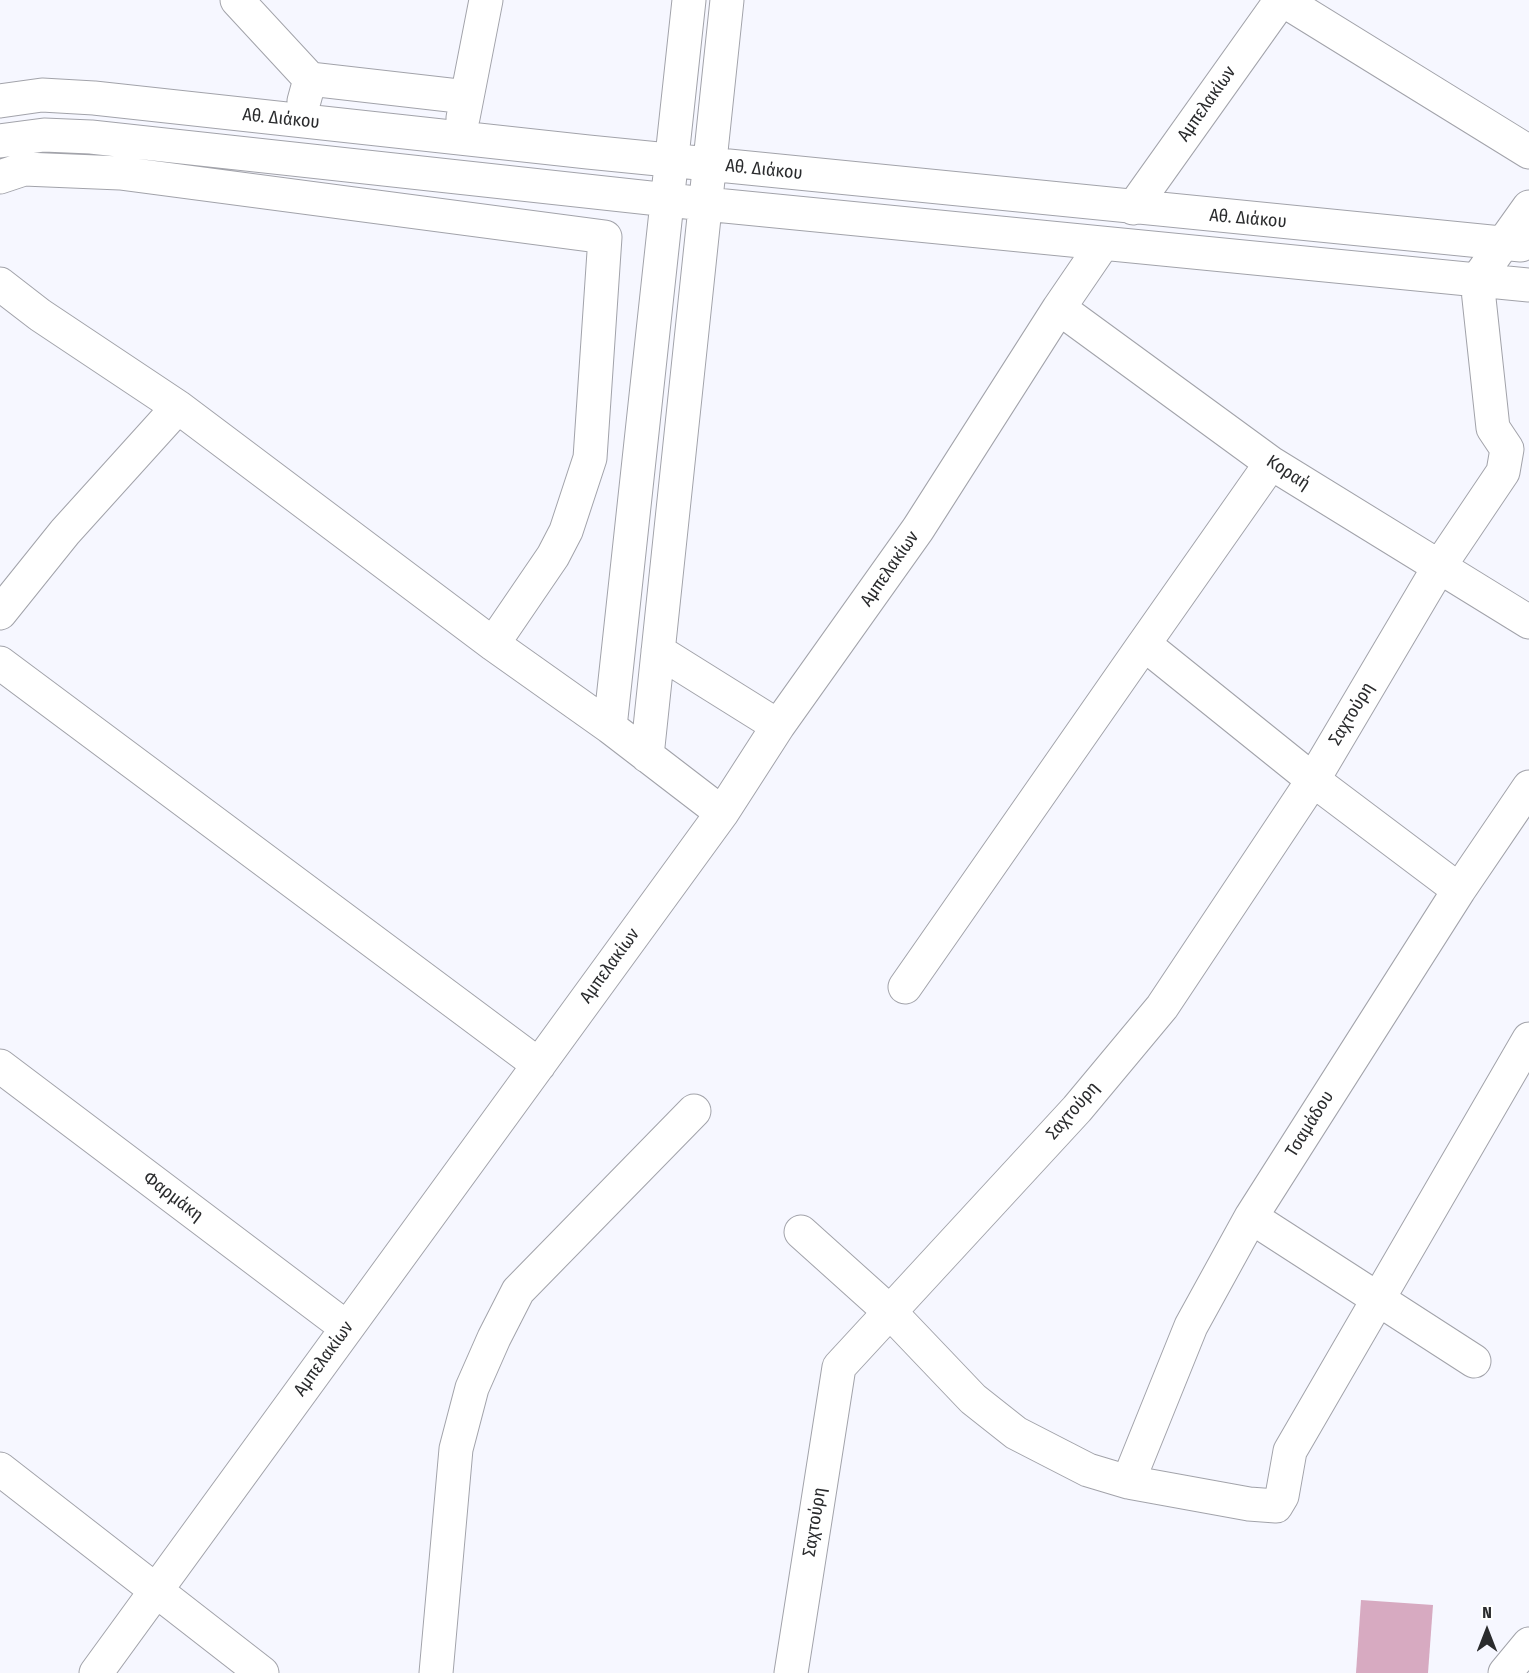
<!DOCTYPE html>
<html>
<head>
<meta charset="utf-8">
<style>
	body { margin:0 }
	#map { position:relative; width:1529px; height:1673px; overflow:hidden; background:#f6f7ff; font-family:"Fira Sans Condensed",sans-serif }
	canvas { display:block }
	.north { position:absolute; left:1457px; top:1601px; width:60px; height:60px; -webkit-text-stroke:4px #fff; paint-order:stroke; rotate:0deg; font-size:16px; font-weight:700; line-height:24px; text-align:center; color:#2a2b2d }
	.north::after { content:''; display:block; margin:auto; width:21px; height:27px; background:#2a2b2d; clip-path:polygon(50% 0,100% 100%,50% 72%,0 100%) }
</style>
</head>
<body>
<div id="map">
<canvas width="1529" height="1673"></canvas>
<div class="north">N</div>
</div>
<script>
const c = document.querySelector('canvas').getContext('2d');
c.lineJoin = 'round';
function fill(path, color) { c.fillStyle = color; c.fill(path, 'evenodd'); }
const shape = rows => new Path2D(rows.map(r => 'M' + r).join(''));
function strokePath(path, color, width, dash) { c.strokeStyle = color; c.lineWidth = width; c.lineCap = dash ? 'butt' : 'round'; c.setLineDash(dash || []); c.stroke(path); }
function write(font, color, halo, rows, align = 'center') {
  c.font = font + ' "Fira Sans Condensed",sans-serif'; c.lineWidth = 5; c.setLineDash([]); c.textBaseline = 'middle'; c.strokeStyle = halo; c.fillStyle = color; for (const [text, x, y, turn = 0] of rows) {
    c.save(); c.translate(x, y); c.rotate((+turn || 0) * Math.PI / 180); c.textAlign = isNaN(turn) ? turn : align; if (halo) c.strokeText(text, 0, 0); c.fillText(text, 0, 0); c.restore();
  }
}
const building = shape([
	[1361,1600,1433,1605,1428,1673,1356,1673]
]);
const minor = shape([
	[237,0,310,79,304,101],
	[1283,0,1529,152],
	[310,79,467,97],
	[0,101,42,95,94,98,588,152,1521,245],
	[463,118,486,0],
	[0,141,44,135,91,137,705,204,1529,285],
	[0,177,24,169,120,173,605,237,590,458,566,531,553,556,493,644],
	[1133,208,1281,0],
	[0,284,40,315,178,407,493,644,610,727,722,813],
	[1059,308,1271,463,1529,622],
	[1271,463,1144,644,1313,780,1459,890],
	[0,613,65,532,178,407],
	[658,651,778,726],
	[0,663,539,1065],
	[610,727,689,0],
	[647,756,727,0],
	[905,987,1144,644],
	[0,1066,347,1328],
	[1251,1217,1474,1361],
	[801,1232,890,1312,973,1399,1016,1433,1088,1470,1128,1482,1249,1504,1276,1506,1282,1496,1290,1451,1529,1039],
	[0,1469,262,1673],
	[1128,1482,1191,1326,1251,1217,1459,890,1529,787],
	[96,1673,722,813,778,726,918,529,1059,308,1102,245],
	[436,1673,456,1449,472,1388,494,1338,518,1291,694,1111],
	[791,1673,839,1367,1077,1109,1162,1007,1313,780,1439,567,1503,472,1507,449,1493,428,1477,280,1529,207],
	[1505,1673,1529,1644]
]);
const streetNames = [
	["Αμπελακίων",1207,104,-55],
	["Αθ. Διάκου",281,119,6],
	["Αθ. Διάκου",764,170,6],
	["Αθ. Διάκου",1248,219,5],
	["Κοραή",1288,473,33],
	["Αμπελακίων",890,569,-55],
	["Σαχτούρη",1352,714,-59],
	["Αμπελακίων",610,966,-54],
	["Σαχτούρη",1073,1111,-49],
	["Τσαμάδου",1310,1124,-58],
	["Φαρμάκη",173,1197,37],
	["Αμπελακίων",324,1359,-54],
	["Σαχτούρη",815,1522,-81]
];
fill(building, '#d7aac1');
strokePath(minor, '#a2a3aa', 35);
strokePath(minor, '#fff', 33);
write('18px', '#2a2b2d', '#fff', streetNames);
</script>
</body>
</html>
